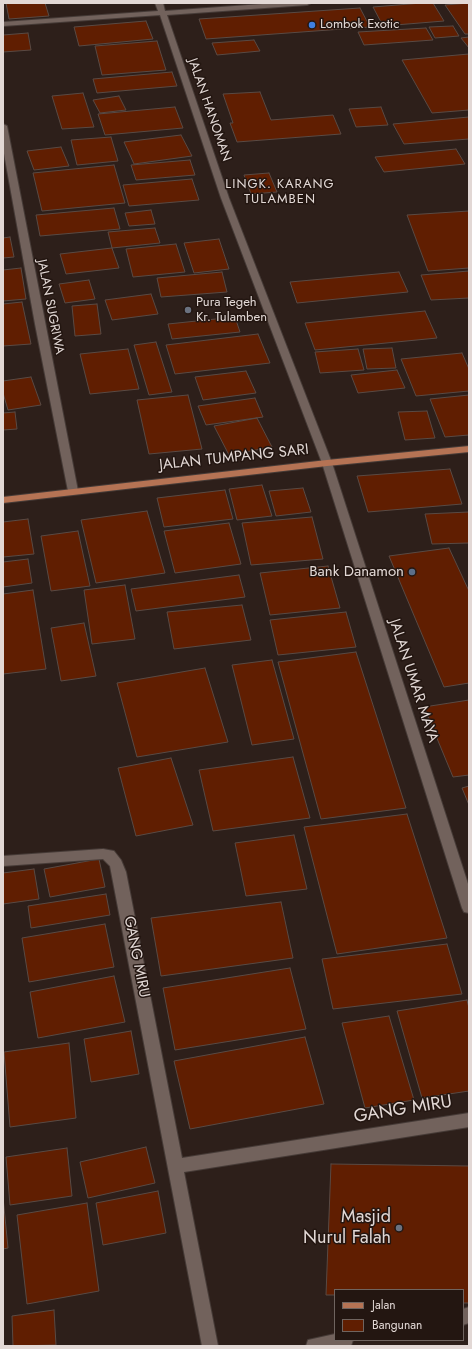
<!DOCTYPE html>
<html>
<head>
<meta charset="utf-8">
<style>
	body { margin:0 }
	#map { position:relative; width:472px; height:1349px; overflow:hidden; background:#2d1f1a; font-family:Jost,sans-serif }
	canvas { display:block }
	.frame { position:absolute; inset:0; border:4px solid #e2d8d5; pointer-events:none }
	.legend { position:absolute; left:334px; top:1289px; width:130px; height:52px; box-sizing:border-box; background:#231611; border:1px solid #6f645f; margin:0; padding:5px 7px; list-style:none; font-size:12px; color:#e2d8d5 }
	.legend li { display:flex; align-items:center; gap:8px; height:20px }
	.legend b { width:20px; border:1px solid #6f645f }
</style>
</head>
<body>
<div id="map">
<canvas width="472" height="1349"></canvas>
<div class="frame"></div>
<ul class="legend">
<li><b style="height:5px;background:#b57354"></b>Jalan</li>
<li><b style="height:11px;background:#601e01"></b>Bangunan</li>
</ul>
</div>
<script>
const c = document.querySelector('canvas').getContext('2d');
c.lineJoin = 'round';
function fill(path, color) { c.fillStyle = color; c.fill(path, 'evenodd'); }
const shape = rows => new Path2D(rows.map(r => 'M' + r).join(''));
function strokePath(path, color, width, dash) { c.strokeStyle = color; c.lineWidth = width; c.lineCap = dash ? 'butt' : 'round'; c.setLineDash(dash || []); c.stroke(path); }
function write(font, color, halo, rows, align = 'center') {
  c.font = font + ' Jost,sans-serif'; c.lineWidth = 3; c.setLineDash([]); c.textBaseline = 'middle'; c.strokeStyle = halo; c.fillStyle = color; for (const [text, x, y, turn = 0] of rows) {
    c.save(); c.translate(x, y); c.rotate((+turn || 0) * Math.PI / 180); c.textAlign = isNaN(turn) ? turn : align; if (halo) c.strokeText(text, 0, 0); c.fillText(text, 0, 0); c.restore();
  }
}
const building = shape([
	[6,3,45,3,49,16,9,19,6,3],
	[422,3,433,3,444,21,383,26,373,7,422,3],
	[469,3,469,34,465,34,445,5,469,3],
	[360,8,370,27,206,39,199,19,360,8],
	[146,21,153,39,79,46,74,27,146,21],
	[453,26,459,36,435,38,429,27,453,26],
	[426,28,433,40,364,45,358,32,426,28],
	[28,33,31,50,3,52,3,35,28,33],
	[469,37,469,48,461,38,469,37],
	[254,40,260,51,217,55,212,43,254,40],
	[157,41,166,70,102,75,95,46,157,41],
	[469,54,469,110,432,113,402,60,469,54],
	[172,72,177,86,97,93,93,79,172,72],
	[260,92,271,120,333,115,341,134,237,142,230,123,233,123,223,94,260,92],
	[83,93,94,127,62,129,52,96,83,93],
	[119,96,126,110,100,113,93,100,119,96],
	[175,107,183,128,105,135,98,114,175,107],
	[381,107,388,125,356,127,349,109,381,107],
	[469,117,469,139,404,144,393,124,469,117],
	[181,135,192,156,134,164,124,142,181,135],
	[111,137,118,161,77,165,71,140,111,137],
	[61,147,69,166,34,170,27,151,61,147],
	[456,149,465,164,384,172,375,157,456,149],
	[190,160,195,175,136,180,131,165,190,160],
	[114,165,125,203,42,211,33,173,114,165],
	[269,173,277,192,251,194,244,175,269,173],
	[192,179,199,200,129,206,123,185,192,179],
	[114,208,120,229,40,236,36,215,114,208],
	[151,210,155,224,129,226,125,213,151,210],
	[469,211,469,268,428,271,407,215,469,211],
	[155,228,160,243,112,248,108,232,155,228],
	[10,237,14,257,3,258,3,238,10,237],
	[219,239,229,269,194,273,184,243,219,239],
	[176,244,185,272,133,277,126,249,176,244],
	[112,248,119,268,66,274,60,254,112,248],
	[21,268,26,299,3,301,3,270,21,268],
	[469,271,469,298,431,300,421,275,469,271],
	[222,272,227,292,161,297,157,278,222,272],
	[399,272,408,292,297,303,290,282,399,272],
	[89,280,95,299,65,303,59,284,89,280],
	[151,294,158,314,112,320,105,300,151,294],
	[22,302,31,344,3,346,3,304,22,302],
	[97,304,101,334,75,336,72,306,97,304],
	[425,311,437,338,315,350,305,323,425,311],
	[235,317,240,332,172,339,168,324,235,317],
	[258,334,270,363,175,374,166,345,258,334],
	[156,342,172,392,149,395,134,345,156,342],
	[392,348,396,368,367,369,363,349,392,348],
	[128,349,139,389,90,394,80,354,128,349],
	[358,349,364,370,320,373,315,352,358,349],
	[462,353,469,369,469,391,416,396,401,359,462,353],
	[397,370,405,388,358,393,351,375,397,370],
	[246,371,256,393,203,400,195,377,246,371],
	[31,377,41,405,8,410,3,393,3,381,31,377],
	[188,395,202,449,149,454,137,400,188,395],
	[469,395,469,435,445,437,430,399,469,395],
	[255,398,263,417,206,425,198,406,255,398],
	[427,411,435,438,405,440,398,412,427,411],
	[15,412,17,429,3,430,3,413,15,412],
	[257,418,272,447,229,455,214,426,257,418],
	[450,469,462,504,368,512,357,476,450,469],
	[262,485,272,516,237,520,229,489,262,485],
	[303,488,311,512,276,516,269,491,303,488],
	[225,490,233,519,164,527,157,498,225,490],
	[147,511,165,573,96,583,81,520,147,511],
	[469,512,469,543,432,544,425,514,469,512],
	[312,517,323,559,251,565,242,523,312,517],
	[28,519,34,554,3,557,3,522,28,519],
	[229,523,241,564,175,573,164,531,229,523],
	[78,531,90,586,51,591,41,536,78,531],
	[449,548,469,591,469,683,444,687,389,556,449,548],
	[28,559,32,583,3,587,3,562,28,559],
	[328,566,340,608,270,615,260,573,328,566],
	[239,575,245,597,136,611,131,589,239,575],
	[125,585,135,639,92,644,84,590,125,585],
	[33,590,46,669,3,674,3,594,33,590],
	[242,605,251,640,174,649,167,612,242,605],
	[346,612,356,647,278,655,270,620,346,612],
	[84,623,96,676,61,681,51,628,84,623],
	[356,652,406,808,321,819,278,662,356,652],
	[272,660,294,739,252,745,232,665,272,660],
	[205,668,228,742,137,757,117,683,205,668],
	[469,700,469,775,453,777,424,707,469,700],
	[293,757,310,818,213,831,199,770,293,757],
	[171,758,193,825,136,836,118,768,171,758],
	[469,786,469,805,462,788,469,786],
	[407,814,447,938,337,954,304,827,407,814],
	[294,835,307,889,246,896,235,843,294,835],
	[99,859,105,887,50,897,44,869,99,859],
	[34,869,39,899,3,904,3,873,34,869],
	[106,894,110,915,31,928,28,906,106,894],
	[281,902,293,958,161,976,151,918,281,902],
	[105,924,114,967,29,982,22,938,105,924],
	[447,944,462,994,333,1009,322,959,447,944],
	[290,968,306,1029,175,1050,163,988,290,968],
	[114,976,125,1022,38,1038,30,992,114,976],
	[467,1000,469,1008,469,1091,422,1098,397,1011,467,1000],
	[389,1016,414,1100,365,1108,342,1023,389,1016],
	[131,1031,139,1074,91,1082,84,1039,131,1031],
	[305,1037,324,1104,190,1129,174,1061,305,1037],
	[69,1043,76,1118,10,1127,4,1052,69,1043],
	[146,1147,155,1183,88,1198,80,1162,146,1147],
	[67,1148,72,1196,10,1205,6,1157,67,1148],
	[331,1164,469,1166,469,1303,463,1303,463,1290,335,1290,335,1295,326,1295,331,1164],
	[158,1191,166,1233,103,1245,96,1203,158,1191],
	[3,1197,8,1248,3,1249,3,1197],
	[87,1203,99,1291,27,1304,17,1215,87,1203],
	[54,1310,56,1345,13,1346,12,1316,54,1310]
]);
const minor = shape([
	[155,3,163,3,165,11,276,3,311,3,307,5,167,15,229,198,332,463,469,887,469,913,464,912,462,908,322,463,221,198,160,15,3,26,3,22,158,11,155,3],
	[3,124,7,126,78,491,73,494,68,491,35,324,3,148,3,124],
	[103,849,114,851,121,860,126,872,182,1158,469,1113,469,1127,184,1172,218,1346,202,1346,110,866,103,859,3,866,3,856,103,849],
	[469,1307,469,1323,463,1325,463,1309,469,1307],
	[335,1334,335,1340,353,1340,351,1346,306,1346,308,1340,335,1334]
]);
const major = shape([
	[469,446,469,452,327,466,3,503,3,497,327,460,469,446]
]);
const markers = [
	[312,25,4,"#3f7fe0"],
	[188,310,4,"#6b7280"],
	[412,572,4,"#5c6f8a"],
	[399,1228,4,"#6b7280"]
];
const farPoinames = [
	["Lombok Exotic",320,25],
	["Pura Tegeh",196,303],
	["Kr. Tulamben",196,318]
];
const farStreetnames = [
	["JALAN HANOMAN",209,110,71],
	["JALAN SUGRIWA",50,307,79]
];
const farNeighbourhoodnames = [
	["LINGK. KARANG",280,185],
	["TULAMBEN",280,200]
];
const streetNames = [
	["JALAN TUMPANG SARI",234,458,-6],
	["JALAN UMAR MAYA",413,681,72],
	["GANG MIRU",136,957,79]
];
const poiNames = [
	["Bank Danamon",404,572]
];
const nearStreetnames = [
	["GANG MIRU",403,1110,-9]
];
const nearPoinames = [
	["Masjid",391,1218],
	["Nurul Falah",391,1239]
];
fill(building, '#601e01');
strokePath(building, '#594a44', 1);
strokePath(minor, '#463b37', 2);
strokePath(major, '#463b37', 2);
fill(minor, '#72625c');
fill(major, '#b57354');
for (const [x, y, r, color] of markers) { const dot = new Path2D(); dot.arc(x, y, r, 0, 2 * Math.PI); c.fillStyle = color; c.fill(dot); strokePath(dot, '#231611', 1.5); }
write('13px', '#e2d8d5', '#231611', farPoinames, 'left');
write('13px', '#e2d8d5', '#231611', farStreetnames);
c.letterSpacing = '1px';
write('13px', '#e2d8d5', '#231611', farNeighbourhoodnames);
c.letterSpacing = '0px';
write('15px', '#e2d8d5', '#231611', streetNames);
write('15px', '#e2d8d5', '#231611', poiNames, 'right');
write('18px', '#e2d8d5', '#231611', nearStreetnames);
write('18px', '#e2d8d5', '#231611', nearPoinames, 'right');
</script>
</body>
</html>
